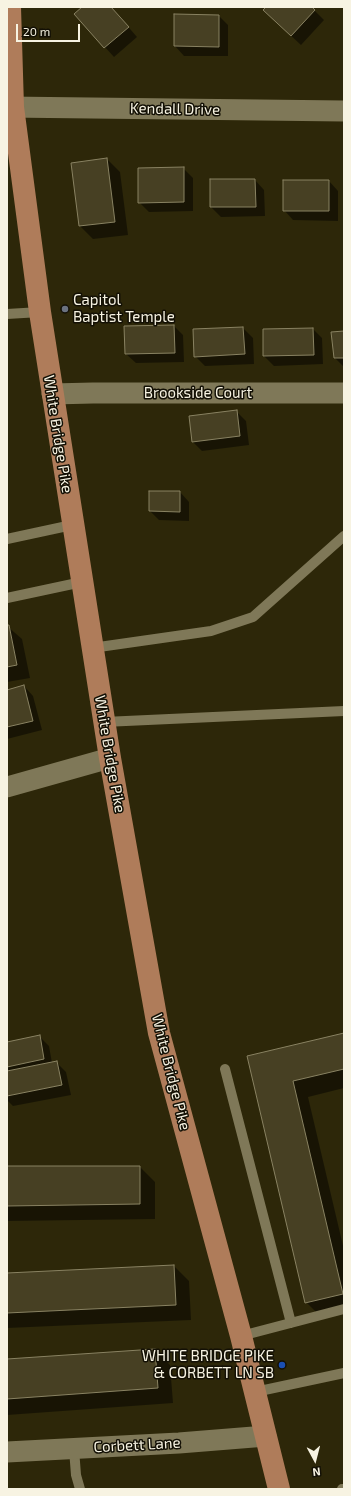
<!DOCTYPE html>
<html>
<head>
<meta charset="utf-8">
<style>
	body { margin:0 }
	#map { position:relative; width:351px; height:1496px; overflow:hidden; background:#2d2709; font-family:"Exo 2",sans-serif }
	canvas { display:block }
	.frame { position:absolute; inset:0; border:8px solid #f7f3e2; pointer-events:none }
	.north { position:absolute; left:295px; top:1440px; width:40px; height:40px; -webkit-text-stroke:3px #131005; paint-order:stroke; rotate:173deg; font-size:11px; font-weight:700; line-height:16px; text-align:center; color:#f7f3e2 }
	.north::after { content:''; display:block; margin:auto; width:14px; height:18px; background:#f7f3e2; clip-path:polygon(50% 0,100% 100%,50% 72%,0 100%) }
	.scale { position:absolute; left:16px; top:24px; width:64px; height:18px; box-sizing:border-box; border:2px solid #f7f3e2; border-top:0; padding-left:5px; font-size:12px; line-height:14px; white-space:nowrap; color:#f7f3e2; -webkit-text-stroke:3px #131005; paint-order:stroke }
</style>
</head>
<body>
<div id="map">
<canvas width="351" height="1496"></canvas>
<div class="frame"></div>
<div class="north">N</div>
<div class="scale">20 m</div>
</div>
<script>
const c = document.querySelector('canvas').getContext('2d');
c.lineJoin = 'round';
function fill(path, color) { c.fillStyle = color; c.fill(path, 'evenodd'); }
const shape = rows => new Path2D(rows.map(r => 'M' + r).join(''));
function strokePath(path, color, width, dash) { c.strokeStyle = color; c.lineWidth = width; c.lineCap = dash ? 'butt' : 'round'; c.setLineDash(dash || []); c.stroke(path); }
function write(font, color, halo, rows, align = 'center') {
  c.font = font + ' "Exo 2",sans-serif'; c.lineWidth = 3; c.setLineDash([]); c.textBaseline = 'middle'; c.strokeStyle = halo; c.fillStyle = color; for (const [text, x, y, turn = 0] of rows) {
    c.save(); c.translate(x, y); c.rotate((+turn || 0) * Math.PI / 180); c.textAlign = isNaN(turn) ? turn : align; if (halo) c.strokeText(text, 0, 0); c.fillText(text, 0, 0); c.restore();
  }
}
const shadow = shape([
	[84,7,111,7,137,37,114,57,75,14],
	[267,7,311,7,324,20,301,45,274,20],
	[175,15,219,16,228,25,228,56,184,56,175,46],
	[107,159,120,172,128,235,93,239,80,226,73,163],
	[183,168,193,178,193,211,149,212,139,202],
	[255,180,264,190,265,216,221,217,211,207],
	[329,181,338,191,338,221,293,220,284,210],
	[174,326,183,335,184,362,136,363,126,354],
	[243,328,253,338,254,364,205,366,195,356],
	[313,329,322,338,323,364,274,366,264,356,264,330],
	[344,332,344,367,335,358],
	[237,412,246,421,249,445,202,451,193,442],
	[180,492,189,502,189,521,159,520,150,511],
	[7,626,22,639,30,678,7,682],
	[24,686,33,696,42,730,7,739,7,691],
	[344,1034,344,1088,308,1097,344,1250,344,1312,322,1318,306,1302,248,1057],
	[39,1036,49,1046,52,1063,56,1062,66,1072,71,1095,13,1106,7,1100,7,1043],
	[7,1167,140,1167,155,1182,155,1219,7,1221],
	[174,1266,189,1281,191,1320,7,1328,7,1274],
	[155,1350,170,1365,173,1403,7,1415,7,1360]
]);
const building = shape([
	[82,7,111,7,129,27,104,48,74,14,82,7],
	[266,7,312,7,315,10,291,36,263,10,266,7],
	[174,14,219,15,219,47,174,46,174,14],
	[107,158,115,222,79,226,71,163,107,158],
	[184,167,184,202,138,203,138,168,184,167],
	[210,179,255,179,256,207,210,207,210,179],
	[283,180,329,180,329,211,283,211,283,180],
	[174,325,175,353,125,354,124,326,174,325],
	[243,327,245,354,194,357,193,329,243,327],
	[313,328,314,355,263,356,263,329,313,328],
	[344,331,344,358,334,358,331,332,344,331],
	[237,410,240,436,192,442,189,416,237,410],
	[149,491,180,491,180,512,149,511,149,491],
	[7,625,9,625,17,665,7,667,7,625],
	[24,685,33,721,7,727,7,690,24,685],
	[344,1033,344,1069,293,1081,343,1294,305,1303,247,1056,344,1033],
	[40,1035,44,1059,7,1067,7,1042,40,1035],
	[57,1061,62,1085,7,1096,7,1071,57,1061],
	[7,1166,140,1166,140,1204,7,1206,7,1166],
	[174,1265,176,1305,7,1313,7,1273,174,1265],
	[155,1349,158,1388,7,1399,7,1359,155,1349]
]);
const lane = shape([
	[7,314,40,312],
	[7,539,72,525],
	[7,598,82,582],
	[92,648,211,631,253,617,344,536],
	[104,722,344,711],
	[225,1069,291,1323],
	[241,1336,344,1309],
	[255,1392,344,1373],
	[74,1449,76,1475,80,1489],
	[342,1489,344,1489]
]);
const street = shape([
	[7,107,344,111],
	[52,394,93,393,344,393],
	[7,787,110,758],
	[7,1452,179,1443,266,1436]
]);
const primary = shape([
	[10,7,13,107,40,312,110,758,159,1033,241,1336,279,1489]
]);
const markers = [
	[65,309,4,"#6b7280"],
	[282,1365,4,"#1a4fb4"]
];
const streetNames = [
	["Kendall Drive",175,109,1],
	["Brookside Court",198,393],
	["White Bridge Pike",58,434,81],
	["White Bridge Pike",110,754,80],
	["White Bridge Pike",171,1072,76],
	["Corbett Lane",137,1445,-3]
];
const poiNames = [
	["Capitol",73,300],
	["Baptist Temple",73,317],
	["WHITE BRIDGE PIKE",274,1356,"right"],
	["& CORBETT LN SB",274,1373,"right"]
];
fill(shadow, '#0007');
fill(building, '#474023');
strokePath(building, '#898262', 1);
strokePath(lane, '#7f7858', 10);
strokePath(street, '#7f7858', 21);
strokePath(primary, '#af7c5a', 22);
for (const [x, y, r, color] of markers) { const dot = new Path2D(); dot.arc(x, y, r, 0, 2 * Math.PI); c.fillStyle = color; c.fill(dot); strokePath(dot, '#131005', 1.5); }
write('15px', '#f7f3e2', '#131005', streetNames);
write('15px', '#f7f3e2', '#131005', poiNames, 'left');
</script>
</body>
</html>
